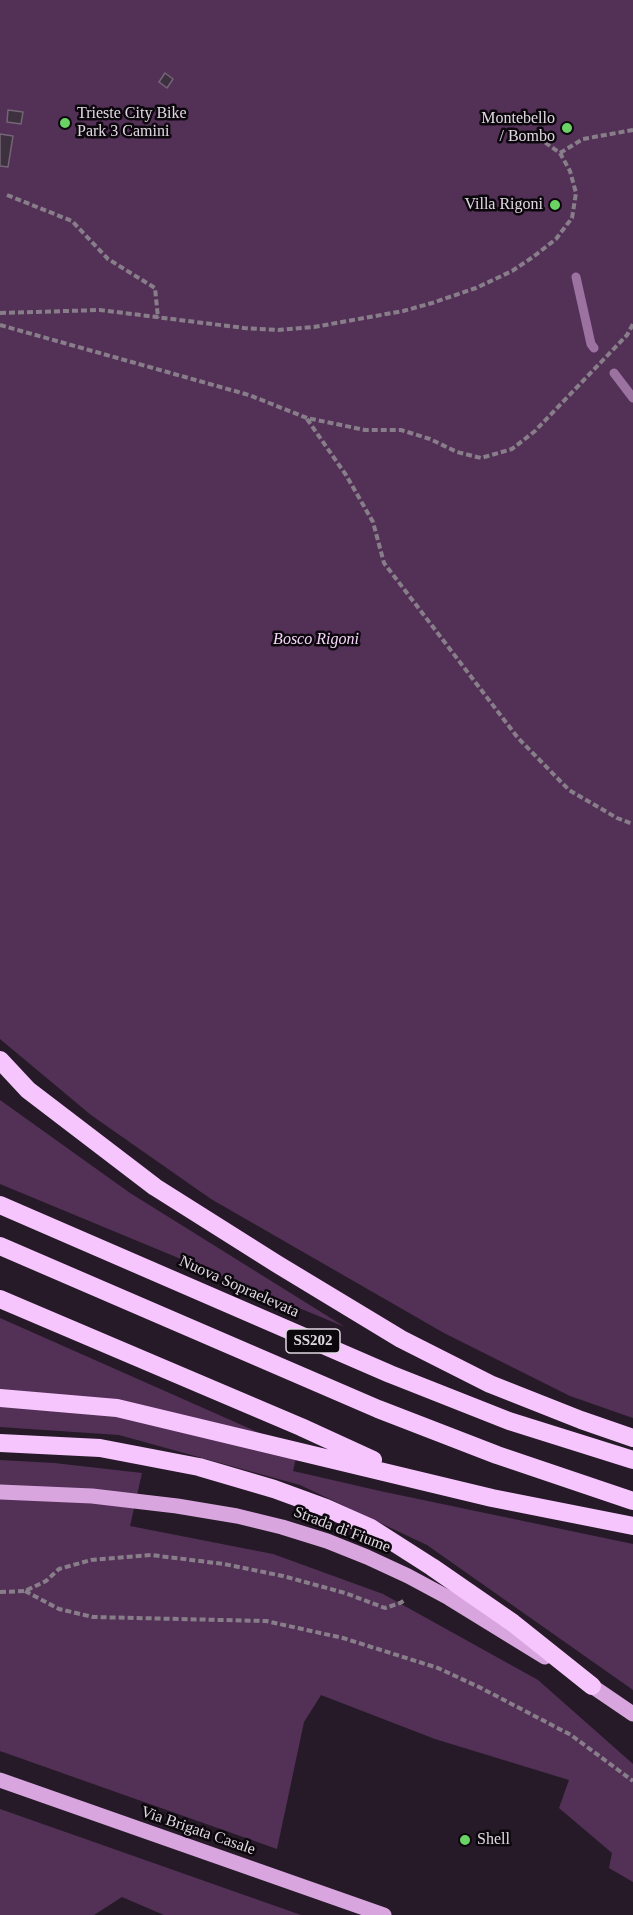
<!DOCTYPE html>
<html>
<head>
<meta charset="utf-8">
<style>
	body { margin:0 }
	canvas { display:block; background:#261a28 }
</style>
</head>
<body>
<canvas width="633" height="1915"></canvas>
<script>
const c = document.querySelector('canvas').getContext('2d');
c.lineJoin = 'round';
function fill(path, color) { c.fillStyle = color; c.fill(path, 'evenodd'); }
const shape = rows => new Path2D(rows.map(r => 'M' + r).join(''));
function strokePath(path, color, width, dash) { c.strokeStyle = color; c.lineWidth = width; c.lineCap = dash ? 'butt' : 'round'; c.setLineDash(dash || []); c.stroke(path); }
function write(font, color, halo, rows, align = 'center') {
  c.font = font + ' Georgia,serif'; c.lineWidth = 5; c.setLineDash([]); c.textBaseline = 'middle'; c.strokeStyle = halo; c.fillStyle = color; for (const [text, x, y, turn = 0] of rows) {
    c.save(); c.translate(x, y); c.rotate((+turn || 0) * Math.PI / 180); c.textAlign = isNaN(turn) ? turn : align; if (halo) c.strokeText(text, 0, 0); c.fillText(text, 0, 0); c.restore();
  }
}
const green = shape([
	[0,0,633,0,633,1418,570,1396,444,1333,211,1199,91,1115,0,1039],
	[0,1100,130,1193,345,1327,0,1184],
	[0,1318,298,1450,293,1471,380,1491,633,1544,633,1690,427,1545,300,1485,119,1435,0,1427],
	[0,1460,54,1463,142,1473,130,1526,273,1554,383,1594,538,1680,633,1764,633,1882,609,1868,612,1853,559,1808,569,1780,435,1739,321,1695,304,1722,277,1849,0,1751],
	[0,1809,108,1847,301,1915,164,1915,122,1897,94,1915,0,1915]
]);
const stream = shape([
	[576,277,591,344,594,348],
	[614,373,633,398]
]);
const building = shape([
	[165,73,173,79,167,88,159,82,165,73],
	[8,110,23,112,21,124,7,122,8,110],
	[0,134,13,136,8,167,0,166,0,134]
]);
const path = shape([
	[560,153,583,139,633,130],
	[7,195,72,221,108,259,155,288,158,318],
	[0,313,100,310,244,328,278,330,314,327,403,311,432,303,476,288,512,271,533,257,556,239,572,218,576,193,570,171,560,153,543,141,515,136],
	[0,325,249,395,307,418,365,430,401,430,430,439,457,452,481,458,512,449,535,431,627,335,633,324],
	[307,419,346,475,373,522,384,563,518,738,569,790,617,818,633,824],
	[25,1591,59,1609,93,1617,266,1621,343,1638,438,1668,481,1688,571,1735,633,1781],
	[0,1592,25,1591,46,1581,59,1569,91,1560,151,1555,224,1564,283,1576,345,1593,385,1608,400,1603,405,1600]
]);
const major = shape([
	[0,1492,92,1496,177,1506,237,1516,282,1527,327,1541,367,1557,408,1576,449,1598,545,1657],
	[583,1680,633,1714],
	[0,1780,384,1915]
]);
const highway = shape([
	[0,1060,28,1090,155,1187,277,1264,401,1339,490,1384,581,1420,633,1438],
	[0,1205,390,1374,509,1421,633,1460],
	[0,1246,378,1409,497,1455,633,1501],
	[0,1299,301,1427,373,1460],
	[0,1398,117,1408,492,1498,633,1526],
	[0,1443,100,1448,199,1467,274,1489,326,1508,371,1528,432,1567,513,1623,592,1686]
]);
const markers = [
	[65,123,6,"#6ad364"],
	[567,128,6,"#6ad364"],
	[555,205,6,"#6ad364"],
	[465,1840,6,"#6ad364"]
];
const shields = [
	[313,1341,54]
];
const shieldNames = [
	["SS202",313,1341]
];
const poiNames = [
	["Trieste City Bike",77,114],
	["Park 3 Camini",77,132],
	["Montebello",555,119,"right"],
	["/ Bombo",555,137,"right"],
	["Villa Rigoni",543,205,"right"],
	["Shell",477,1840]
];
const parkNames = [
	["Bosco Rigoni",316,640]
];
const streetNames = [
	["Nuova Sopraelevata",239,1287,24],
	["Strada di Fiume",342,1530,21],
	["Via Brigata Casale",198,1831,19]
];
fill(green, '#533157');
strokePath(stream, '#9c72a1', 9);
fill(building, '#3d303f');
strokePath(building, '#746576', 1.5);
strokePath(path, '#887e8a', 4, [6, 3]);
strokePath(major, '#d9a5df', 15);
strokePath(highway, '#f7c5fd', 18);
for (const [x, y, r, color] of markers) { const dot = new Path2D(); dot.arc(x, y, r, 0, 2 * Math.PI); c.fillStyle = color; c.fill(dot); strokePath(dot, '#0c070d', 2); }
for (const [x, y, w] of shields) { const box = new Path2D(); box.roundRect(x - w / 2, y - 12, w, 24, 4.5); c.fillStyle = '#0c070d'; c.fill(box); strokePath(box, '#e0d8e1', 1.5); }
write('bold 15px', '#e0d8e1', null, shieldNames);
write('16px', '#e0d8e1', '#0c070d', poiNames, 'left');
write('italic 16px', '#f5d6f9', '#0c070d', parkNames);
write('16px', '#e0d8e1', '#0c070d', streetNames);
</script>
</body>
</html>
